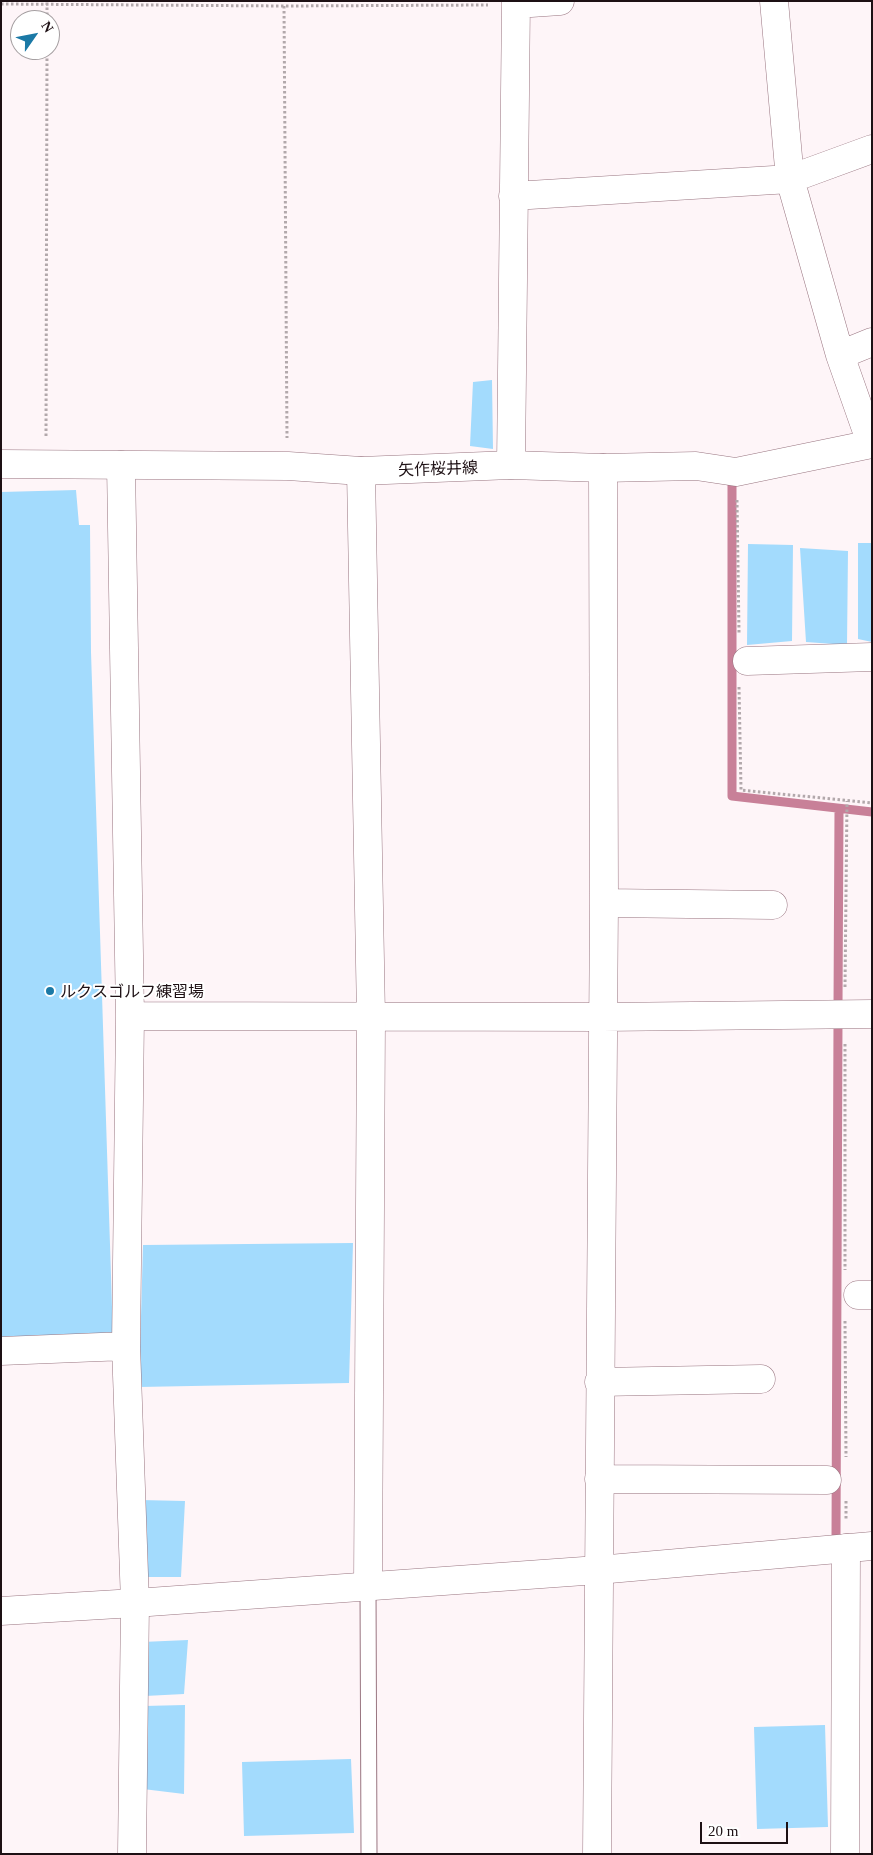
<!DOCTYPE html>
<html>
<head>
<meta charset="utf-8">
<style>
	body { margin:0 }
	#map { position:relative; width:873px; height:1855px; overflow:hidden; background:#fef5f8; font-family:Georgia,serif }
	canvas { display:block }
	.frame { position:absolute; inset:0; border:2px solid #1d1014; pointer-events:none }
	.north { position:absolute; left:10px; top:10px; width:50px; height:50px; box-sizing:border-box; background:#fff; border:1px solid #a59fa1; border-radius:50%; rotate:57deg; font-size:14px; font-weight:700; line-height:20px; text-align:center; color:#1d1014 }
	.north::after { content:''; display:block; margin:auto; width:18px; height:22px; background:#1b79a6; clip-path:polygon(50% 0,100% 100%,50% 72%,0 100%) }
	.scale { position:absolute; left:700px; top:1822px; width:88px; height:22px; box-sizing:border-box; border:2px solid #1d1014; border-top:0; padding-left:6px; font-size:15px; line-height:18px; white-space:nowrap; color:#1d1014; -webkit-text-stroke:4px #fff; paint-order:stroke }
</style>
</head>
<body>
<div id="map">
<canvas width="873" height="1855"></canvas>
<div class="frame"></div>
<div class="north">N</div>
<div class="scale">20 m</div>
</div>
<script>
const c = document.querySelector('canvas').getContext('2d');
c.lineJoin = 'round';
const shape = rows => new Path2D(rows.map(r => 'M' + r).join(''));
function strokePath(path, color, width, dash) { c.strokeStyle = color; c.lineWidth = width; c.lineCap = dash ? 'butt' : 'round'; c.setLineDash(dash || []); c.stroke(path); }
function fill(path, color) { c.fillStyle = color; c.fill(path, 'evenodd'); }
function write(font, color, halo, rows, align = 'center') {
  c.font = font + ' Georgia,"Noto Sans JP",serif'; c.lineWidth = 4; c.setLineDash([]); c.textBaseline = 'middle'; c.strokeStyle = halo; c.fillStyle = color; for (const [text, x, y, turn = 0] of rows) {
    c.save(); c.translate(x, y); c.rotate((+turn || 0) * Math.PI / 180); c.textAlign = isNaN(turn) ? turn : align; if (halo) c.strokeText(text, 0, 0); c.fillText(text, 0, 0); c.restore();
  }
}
const stream = shape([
	[732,485,732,796,872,812],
	[838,1006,839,809],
	[836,1536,838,1021]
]);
const building = shape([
	[492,380,493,449,470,446,473,382],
	[76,490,79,525,90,525,91,652,113,1338,1,1341,1,492],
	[858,543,872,543,872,642,858,639],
	[748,544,793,545,792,641,747,645],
	[800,548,848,551,847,645,806,642],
	[353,1243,349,1383,139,1387,143,1245],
	[140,1500,185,1501,181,1577,141,1577],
	[188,1640,184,1694,145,1696,142,1642],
	[185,1705,184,1794,143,1789,144,1706],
	[825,1725,828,1827,757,1829,754,1727],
	[351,1759,354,1833,244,1836,242,1762]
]);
const path = shape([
	[1,4,284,6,488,5],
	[284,6,287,438],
	[47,20,47,1],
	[46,436,47,50],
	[737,500,739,633],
	[739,687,741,790,872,803],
	[845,987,847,801],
	[845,1044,845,1270],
	[845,1321,846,1457],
	[846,1501,846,1520]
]);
const service = shape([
	[368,1586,369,1854]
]);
const minor = shape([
	[774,1,790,179,840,355,871,443],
	[516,4,560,1],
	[513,196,790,179,872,149],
	[840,355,872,342],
	[121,465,130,1016,126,1346,135,1603,132,1854],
	[511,465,516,1],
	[361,471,371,1017,368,1586],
	[747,661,872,657],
	[604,903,773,905],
	[130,1016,603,1017,872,1014],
	[858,1295,872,1295],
	[1,1351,126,1346],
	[599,1382,761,1379],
	[599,1479,827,1480],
	[597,1854,604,903,603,468],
	[845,1854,846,1548]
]);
const tertiary = shape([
	[1,464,288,466,361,471,511,465,603,468,696,466,736,472,872,444],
	[1,1611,135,1603,598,1570,872,1546]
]);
const markers = [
	[50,991,5,"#1b79a6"]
];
const streetNames = [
	["矢作桜井線",438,468,-2]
];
const poiNames = [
	["ルクスゴルフ練習場",60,991]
];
strokePath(stream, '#c88098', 9);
fill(building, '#a3dbfd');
strokePath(service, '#997580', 17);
strokePath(minor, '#997580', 29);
strokePath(tertiary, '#997580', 29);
strokePath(path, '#b2a8ab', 3, [2.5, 2.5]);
strokePath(service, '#fff', 15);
strokePath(minor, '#fff', 28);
strokePath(tertiary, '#fff', 28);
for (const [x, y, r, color] of markers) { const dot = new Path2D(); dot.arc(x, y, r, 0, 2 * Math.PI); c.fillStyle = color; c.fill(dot); strokePath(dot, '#fff', 2); }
write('16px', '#1d1014', '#fff', streetNames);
write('16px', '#1d1014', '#fff', poiNames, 'left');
</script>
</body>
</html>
